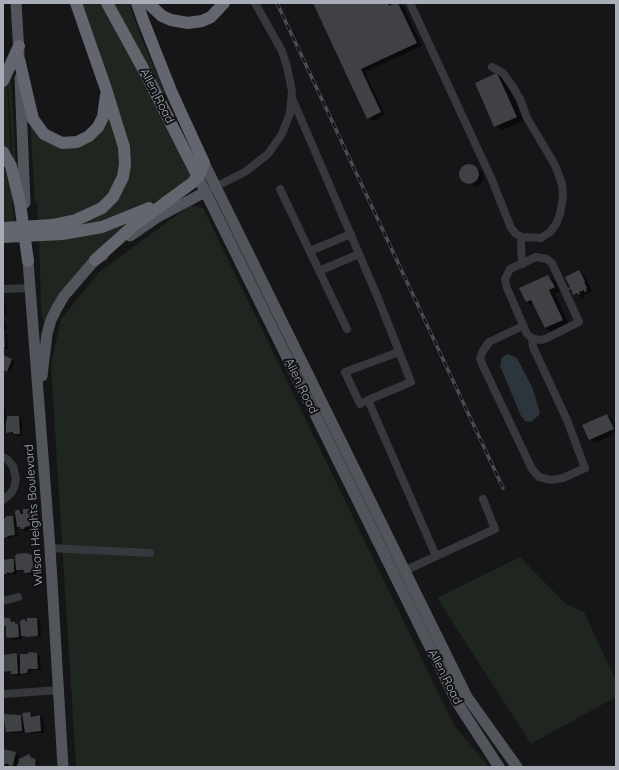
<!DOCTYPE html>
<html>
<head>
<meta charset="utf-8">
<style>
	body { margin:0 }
	#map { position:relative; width:619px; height:770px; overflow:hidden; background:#161618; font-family:Quicksand,sans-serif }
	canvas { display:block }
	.frame { position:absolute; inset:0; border:4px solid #a8adb8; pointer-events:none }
</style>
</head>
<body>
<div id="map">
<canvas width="619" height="770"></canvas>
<div class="frame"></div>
</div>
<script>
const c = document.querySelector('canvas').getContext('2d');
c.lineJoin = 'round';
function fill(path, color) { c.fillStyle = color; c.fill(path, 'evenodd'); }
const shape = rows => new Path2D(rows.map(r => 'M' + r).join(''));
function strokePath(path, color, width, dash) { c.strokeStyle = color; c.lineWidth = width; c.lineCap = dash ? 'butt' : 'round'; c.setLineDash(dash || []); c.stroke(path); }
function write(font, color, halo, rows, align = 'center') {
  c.font = font + ' Quicksand,sans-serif'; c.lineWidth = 4; c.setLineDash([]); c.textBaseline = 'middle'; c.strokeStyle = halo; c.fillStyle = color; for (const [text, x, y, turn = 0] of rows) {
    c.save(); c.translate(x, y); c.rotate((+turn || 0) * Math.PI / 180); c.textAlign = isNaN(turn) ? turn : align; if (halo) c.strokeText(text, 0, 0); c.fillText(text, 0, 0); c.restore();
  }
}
const green = shape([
	[82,3,101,3,147,86,191,176,165,197,106,223,75,225,127,176,98,47],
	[113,3,129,3,140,35,165,93,162,95],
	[10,74,12,93,16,170,13,160,8,83],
	[6,82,7,85,11,156,3,146,3,87],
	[110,115,120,154,118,178,113,188,97,206,68,218,38,221,37,202,35,202,30,120,40,136,90,142,98,136,105,126],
	[3,165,8,177,12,194,14,222,3,223],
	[191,205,203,208,454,725,489,767,76,767,51,365,61,319,99,272],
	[127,221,129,224,102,247,71,280,44,326,41,307,39,239],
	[520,557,566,604,584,612,616,681,616,697,531,744,437,598]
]);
const water = shape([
	[508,354,517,358,533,389,540,414,531,422,525,421,521,416,500,366,502,357]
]);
const shadow = shape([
	[314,3,390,3,391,6,398,3,403,6,422,46,365,72,385,115,373,121,368,118],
	[497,74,504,78,524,121,502,130,495,126],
	[465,166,472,166,482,171,484,177,481,184,476,187,462,180,460,172],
	[579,272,584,275,588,282,589,283,589,284,592,291,590,292,590,294,588,293,584,295,584,298,574,294,570,289],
	[548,276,555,280,561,291,555,294,569,324,552,332,545,328,535,305,533,306,526,302,520,289],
	[3,304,7,305,7,315,3,315],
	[3,321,6,323,7,331,3,331],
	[3,332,7,334,8,349,3,349],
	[3,356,15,361,10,373,3,370],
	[3,405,5,407,7,423,3,424],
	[607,415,612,418,616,427,616,433,595,443,590,440,583,425],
	[19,417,22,419,22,435,18,436,7,432],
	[30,510,33,511,33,528,29,528,27,531,25,531,17,526,18,536,11,537,10,539,8,539,3,536,3,520,13,517,17,519,19,511,24,514],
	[30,554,35,557,37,573,28,574,25,571,20,572,17,570,17,573,14,575,9,572,10,575,3,575,3,561,13,560,17,562,17,555],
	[3,619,10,619,21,626,36,619,40,621,41,636,25,637,22,635,22,638,14,640,7,637,7,627,5,626,4,626,4,638,3,638],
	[32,653,40,656,41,670,31,670,30,674,24,675,21,673,21,675,15,676,12,672,3,672,3,658,15,654,21,659,21,655],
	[29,713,33,715,33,717,40,716,43,718,44,733,10,733,7,731,5,722,4,722,3,733,3,716,20,716,24,719],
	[3,750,18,755,16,766,15,767,9,763,8,766,3,765],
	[29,755,38,761,38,767,19,767]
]);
const building = shape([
	[313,3,388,3,389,6,394,3,398,3,417,43,361,69,381,112,367,119],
	[497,73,517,117,494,127,475,83],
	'459 174a10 10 0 1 1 20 0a10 10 0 1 1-20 0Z',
	[579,270,585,281,584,282,587,288,586,289,587,291,584,292,584,290,579,292,580,294,578,295,577,293,573,295,571,289,569,290,568,288,570,287,565,277],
	[548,275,555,287,549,290,563,320,545,328,531,300,526,302,519,288],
	[3,329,4,329,5,347,3,348],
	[3,355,12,359,7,372,3,370],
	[607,414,614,429,589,440,582,425],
	[7,416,19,416,20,434,13,434,13,432,6,433,6,420,7,420],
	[23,509,30,509,30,526,25,527,24,529,21,529,20,527,17,527,15,512,16,510,19,510,21,514,23,514],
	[7,516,13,516,15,535,8,536,7,537,4,538,3,538,3,519,5,518],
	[26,553,32,555,34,572,24,573,23,569,22,570,16,570,15,556,17,554],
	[9,559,14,559,14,572,10,573,7,572,7,574,3,574,3,560],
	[3,618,10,618,11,622,14,621,16,624,18,623,19,637,10,638,6,637,6,626,4,626],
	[27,618,37,618,38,634,37,636,28,637,21,636,20,621,24,619,27,622],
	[29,652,37,653,38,669,28,669,27,673,20,674,20,654,28,654],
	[16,653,17,655,18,674,11,674,11,671,3,672,3,657,4,657,4,655],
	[30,712,31,717,40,715,41,731,25,733,22,713],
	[3,714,21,715,22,731,6,732],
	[3,749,16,752,13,765,11,766,6,763,5,765,3,764],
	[29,754,32,758,34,758,36,761,35,764,37,767,18,767,17,765,19,763,19,759]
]);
const minor = shape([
	[410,3,492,180,511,228,516,234,522,237,541,238,550,232,556,224,560,214,563,197,562,184,555,165,527,118,520,99,513,87,503,73,492,67],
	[292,98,378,298,411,382,368,400,436,556],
	[280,189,347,329],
	[205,192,245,172,268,154,282,134,290,113,292,91,287,67,282,51,255,3],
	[310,251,351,234],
	[536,257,547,259,552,263,579,322,545,339,539,340,532,338,527,334,507,288,505,279,510,269,536,257],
	[522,264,521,244,522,237],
	[319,271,359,254],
	[3,289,31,288],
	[523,326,489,342,483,351,480,358,483,366,532,469,539,477,551,480,563,478,585,468,567,420,533,347,532,338],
	[368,400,360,404,345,372,399,352],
	[3,457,7,459,13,466,16,479,14,488,11,493,3,500],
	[50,548,150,553],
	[404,571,495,529,483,499],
	[3,601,18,597],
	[3,694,59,690]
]);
const major = shape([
	[16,3,19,54],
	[20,78,25,203],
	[204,163,467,697,517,767],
	[198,177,458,704,499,767],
	[130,236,158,217,205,192],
	[28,261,50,548,63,767],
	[42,376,47,334,51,320,57,308,64,296,95,260,103,255]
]);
const highway = shape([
	[107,3,146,74,198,177],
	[148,3,162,16,171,20,188,23,202,21,211,17,224,3],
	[19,59,33,119,44,134,62,143,77,142,89,136,98,127,103,117,106,95],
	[3,81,19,46],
	[3,152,11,166,20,203],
	[3,228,52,225,76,220,102,208,113,197,123,177,125,164,124,147,106,89,76,3],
	[3,237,62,234,102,227,149,208],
	[95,260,132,227,192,183,200,174,204,163,171,91,143,20,137,3]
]);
const rail = shape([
	[277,3,503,488]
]);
const highwayBridge = shape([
	[20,203,28,261]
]);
const streetNames = [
	["Allen Road",157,96,63],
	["Allen Road",301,386,64],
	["Wilson Heights Boulevard",34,515,-94],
	["Allen Road",445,677,63]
];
fill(green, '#1e261f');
fill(water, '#2c353c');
fill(shadow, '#0007');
fill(building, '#404145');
strokePath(minor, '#37383d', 8);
strokePath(major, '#53555c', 11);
strokePath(highway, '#63666e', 12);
strokePath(rail, '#4a4c52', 3.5);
strokePath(rail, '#111113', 2, [6]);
strokePath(highwayBridge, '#63666e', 12);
write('12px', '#a8adb8', '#111113', streetNames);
</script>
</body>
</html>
